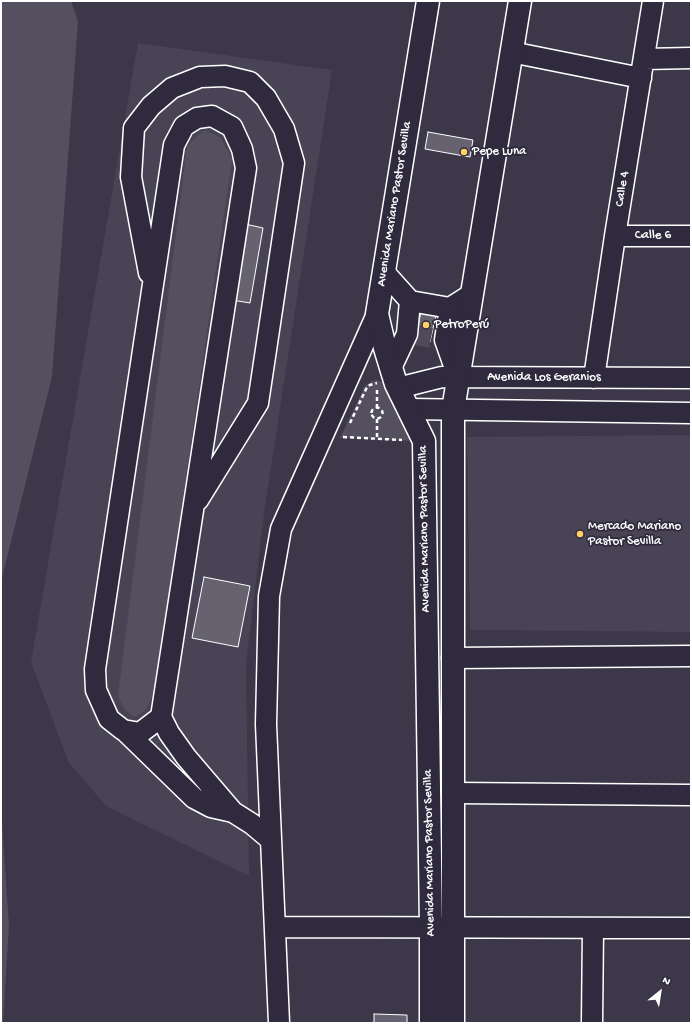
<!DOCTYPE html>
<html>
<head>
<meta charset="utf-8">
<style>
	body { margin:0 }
	#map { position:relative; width:692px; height:1024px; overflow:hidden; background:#3c3749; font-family:"Gochi Hand",sans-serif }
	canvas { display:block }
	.frame { position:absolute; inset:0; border:2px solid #fff; pointer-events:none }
	.north { position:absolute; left:640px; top:972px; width:40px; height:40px; -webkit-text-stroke:3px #2f2a3d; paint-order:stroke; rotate:30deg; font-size:11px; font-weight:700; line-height:16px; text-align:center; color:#fff }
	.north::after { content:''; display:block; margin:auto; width:14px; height:18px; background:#fff; clip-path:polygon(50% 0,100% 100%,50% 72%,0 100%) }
</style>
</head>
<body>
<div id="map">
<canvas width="692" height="1024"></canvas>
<div class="frame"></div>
<div class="north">N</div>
</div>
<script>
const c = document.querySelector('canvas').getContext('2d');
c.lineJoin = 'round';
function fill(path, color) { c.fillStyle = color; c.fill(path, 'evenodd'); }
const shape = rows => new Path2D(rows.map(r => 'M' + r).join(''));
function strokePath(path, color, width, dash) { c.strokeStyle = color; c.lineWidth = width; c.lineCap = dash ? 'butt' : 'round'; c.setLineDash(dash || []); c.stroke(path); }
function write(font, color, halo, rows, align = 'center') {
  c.font = font + ' "Gochi Hand",sans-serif'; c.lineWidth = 3.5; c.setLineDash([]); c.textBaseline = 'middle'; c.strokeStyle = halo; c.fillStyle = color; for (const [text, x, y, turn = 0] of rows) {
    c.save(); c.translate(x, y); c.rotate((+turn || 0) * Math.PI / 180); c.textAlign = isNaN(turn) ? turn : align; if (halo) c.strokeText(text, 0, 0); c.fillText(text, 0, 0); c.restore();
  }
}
const built = shape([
	[138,43,332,70,264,513,246,665,249,876,106,806,69,763,31,662],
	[691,435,691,632,470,630,467,437]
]);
const green = shape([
	[1,1,71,1,78,21,52,377,1,582],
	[204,130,220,137,232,159,155,691,145,711,134,717,125,710,118,696,187,146],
	[377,380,385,384,414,441,340,438,365,386,372,381],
	[1,807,9,926,3,1023,1,1023]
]);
const building = shape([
	[428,132,473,140,470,157,425,149,428,132],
	[245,224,263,228,250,303,232,300,245,224],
	[421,312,436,315,430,342,415,338,421,312],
	[204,577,250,586,238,647,192,638,204,577],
	[374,1014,407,1015,407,1023,374,1023,374,1014]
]);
const minorTunnel = shape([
	[416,335,431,338]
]);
const path = shape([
	[377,390,377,408],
	'371.5 413a5.5 5.5 0 1 1 11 0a5.5 5.5 0 1 1-11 0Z',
	[377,419,377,438],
	[350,423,367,387,370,385,377,383],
	[343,437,402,440]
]);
const minor = shape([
	[511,52,641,78],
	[644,59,691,58],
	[212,116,232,127,242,149,246,168,161,717,140,733,123,730,109,719,96,690,95,669,174,145,184,126,197,118,212,116],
	[615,236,691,236],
	[384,272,410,301,407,334,391,368],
	[149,273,131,177,134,128,151,106,172,88,200,77,225,76,250,82,266,98,284,129,294,163,258,403,198,500],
	[410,301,450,308],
	[458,377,445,340,450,308,472,294],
	[594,378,615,236,653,1],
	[398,388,442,377,691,378],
	[408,409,691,413],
	[452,658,691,656],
	[161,717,169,733,186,757,233,812,252,824,271,840],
	[125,731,194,798,211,807,233,812],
	[453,793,691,795],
	[275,927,691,928],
	[279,1023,266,724,269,596,281,529,377,314],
	[592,1023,593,928]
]);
const major = shape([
	[428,1,377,314,385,348,396,384,424,441,431,927,431,1023],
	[453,1023,453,410,520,1]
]);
const markers = [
	[464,152,4,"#ffd166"],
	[426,325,4,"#ffd166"],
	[580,534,4,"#ffd166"]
];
const poiNames = [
	["Pepe Luna",472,152],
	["PetroPerú",434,325],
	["Mercado Mariano",588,527],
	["Pastor Sevilla",588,542]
];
const streetNames = [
	["Calle 4",623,189,-81],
	["Avenida Mariano Pastor Sevilla",395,204,-81],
	["Calle 6",653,236],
	["Avenida Los Geranios",544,378],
	["Avenida Mariano Pastor Sevilla",425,529,-91],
	["Avenida Mariano Pastor Sevilla",430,853,-91]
];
fill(built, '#494455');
fill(green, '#555060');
fill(building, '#666270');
strokePath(building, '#fff', 1);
strokePath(minorTunnel, '#504b5b', 20, [20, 10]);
strokePath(minor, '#fff', 23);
strokePath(major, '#fff', 25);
strokePath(path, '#fff', 2.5, [4, 3]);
strokePath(minor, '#2f2a3d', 20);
strokePath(major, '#2f2a3d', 22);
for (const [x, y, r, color] of markers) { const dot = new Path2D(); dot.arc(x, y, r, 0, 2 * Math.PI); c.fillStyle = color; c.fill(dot); strokePath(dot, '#2f2a3d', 1.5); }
write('13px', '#fff', '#2f2a3d', poiNames, 'left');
write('13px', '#fff', '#2f2a3d', streetNames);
</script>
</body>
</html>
